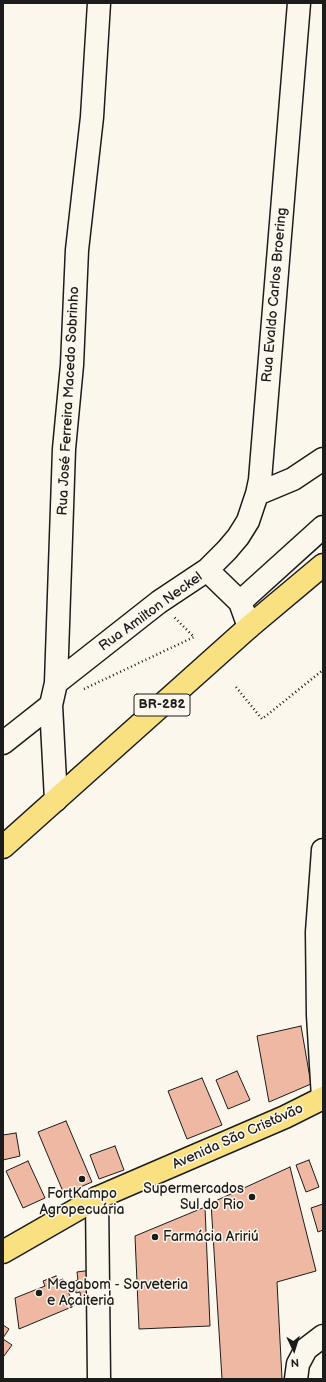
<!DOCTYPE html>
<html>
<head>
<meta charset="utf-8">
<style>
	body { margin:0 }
	#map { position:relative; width:326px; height:1382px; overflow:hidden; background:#fbf7ec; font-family:"Balsamiq Sans",sans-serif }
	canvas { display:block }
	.frame { position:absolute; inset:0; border:4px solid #1c1c1c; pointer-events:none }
	.north { position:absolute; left:274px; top:1330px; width:40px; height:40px; -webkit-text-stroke:3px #fbf7ec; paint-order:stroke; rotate:176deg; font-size:11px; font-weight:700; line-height:16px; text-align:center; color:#1c1c1c }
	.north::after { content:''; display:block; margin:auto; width:14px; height:18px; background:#1c1c1c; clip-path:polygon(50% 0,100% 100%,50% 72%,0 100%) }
</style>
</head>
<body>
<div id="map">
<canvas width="326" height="1382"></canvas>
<div class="frame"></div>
<div class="north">N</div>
</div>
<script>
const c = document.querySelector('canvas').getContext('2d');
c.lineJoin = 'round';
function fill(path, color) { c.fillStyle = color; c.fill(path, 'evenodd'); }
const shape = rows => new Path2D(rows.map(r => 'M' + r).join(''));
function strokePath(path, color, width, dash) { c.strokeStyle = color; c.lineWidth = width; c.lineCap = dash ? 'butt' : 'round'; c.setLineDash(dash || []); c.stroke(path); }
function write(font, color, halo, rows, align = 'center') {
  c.font = font + ' "Balsamiq Sans",sans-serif'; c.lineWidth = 3; c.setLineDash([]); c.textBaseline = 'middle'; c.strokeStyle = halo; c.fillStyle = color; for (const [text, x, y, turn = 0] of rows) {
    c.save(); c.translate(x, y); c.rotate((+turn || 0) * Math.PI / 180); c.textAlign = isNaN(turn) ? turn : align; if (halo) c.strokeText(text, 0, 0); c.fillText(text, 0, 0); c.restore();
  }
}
const building = shape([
	[301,1026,311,1084,269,1102,257,1036,301,1026],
	[237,1071,250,1100,228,1109,216,1080,237,1071],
	[202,1078,222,1125,187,1139,168,1091,202,1078],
	[66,1121,92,1182,64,1194,38,1132,66,1121],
	[16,1133,20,1156,3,1160,3,1135,16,1133],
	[115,1146,124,1170,99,1179,90,1155,115,1146],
	[309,1160,319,1187,306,1192,296,1165,309,1160],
	[28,1161,45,1198,23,1208,6,1171,28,1161],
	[290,1167,316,1271,277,1282,282,1379,222,1379,211,1203,290,1167],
	[323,1204,323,1230,318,1232,311,1208,323,1204],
	[205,1207,210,1326,139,1329,135,1236,205,1207],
	[92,1270,96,1298,81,1300,80,1292,76,1293,74,1281,78,1280,77,1272,92,1270],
	[56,1276,58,1281,63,1279,74,1306,19,1329,15,1298,45,1286,43,1281,56,1276],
	[3,1325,9,1329,3,1338,3,1325],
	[3,1339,12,1345,4,1356,3,1356,3,1339]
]);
const path = shape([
	[236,687,262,719,323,670],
	[84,689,194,637,174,617]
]);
const minor = shape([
	[257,494,293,479,323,459],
	[207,570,227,550,238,537,248,521,257,494,260,480,299,3],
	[240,602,323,527],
	[56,683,159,602,207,570,240,602,249,627],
	[3,743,51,705],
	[56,800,51,705,56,683,64,449,72,365,77,250,92,117,99,3],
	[323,1098,318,1015,317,932,323,850],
	[97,1198,99,1379],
	[296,1379,298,1364,306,1349,323,1336]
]);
const major = shape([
	[3,1252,97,1198,285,1117,323,1098]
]);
const highway = shape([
	[3,847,249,627,323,565]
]);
const markers = [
	[82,1179,4,"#1c1c1c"],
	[252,1197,4,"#1c1c1c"],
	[155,1237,4,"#1c1c1c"],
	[39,1293,4,"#1c1c1c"]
];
const shields = [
	[162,705,56]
];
const shieldNames = [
	["BR-282",162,705]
];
const streetNames = [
	["Rua Evaldo Carlos Broering",275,295,-85],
	["Rua José Ferreira Macedo Sobrinho",69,401,-87],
	["Rua Amilton Neckel",151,612,-36],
	["Avenida São Cristóvão",238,1137,-24]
];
const poiNames = [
	["Supermercados",244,1189,"right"],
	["Sul do Rio",244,1205,"right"],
	["FortKampo",82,1194,"center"],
	["Agropecuária",82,1210,"center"],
	["Farmácia Aririú",163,1237],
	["Megabom - Sorveteria",47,1285],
	["e Açaiteria",47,1301]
];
fill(building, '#efb8a3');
strokePath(building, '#1c1c1c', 1);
strokePath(minor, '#1c1c1c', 25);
strokePath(major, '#1c1c1c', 25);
strokePath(highway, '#1c1c1c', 25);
strokePath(path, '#1c1c1c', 2.5, [1, 3]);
strokePath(minor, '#fbf7ec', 22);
strokePath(major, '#f9e181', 22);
strokePath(highway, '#f9e181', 22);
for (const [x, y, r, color] of markers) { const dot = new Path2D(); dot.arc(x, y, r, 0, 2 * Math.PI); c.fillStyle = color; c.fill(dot); strokePath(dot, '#fbf7ec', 1.5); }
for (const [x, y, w] of shields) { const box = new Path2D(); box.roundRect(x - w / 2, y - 11, w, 22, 3); c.fillStyle = '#fbf7ec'; c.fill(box); strokePath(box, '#1c1c1c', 1); }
write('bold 13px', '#1c1c1c', null, shieldNames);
write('14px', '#1c1c1c', '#fbf7ec', streetNames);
write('14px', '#1c1c1c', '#fbf7ec', poiNames, 'left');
</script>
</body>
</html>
